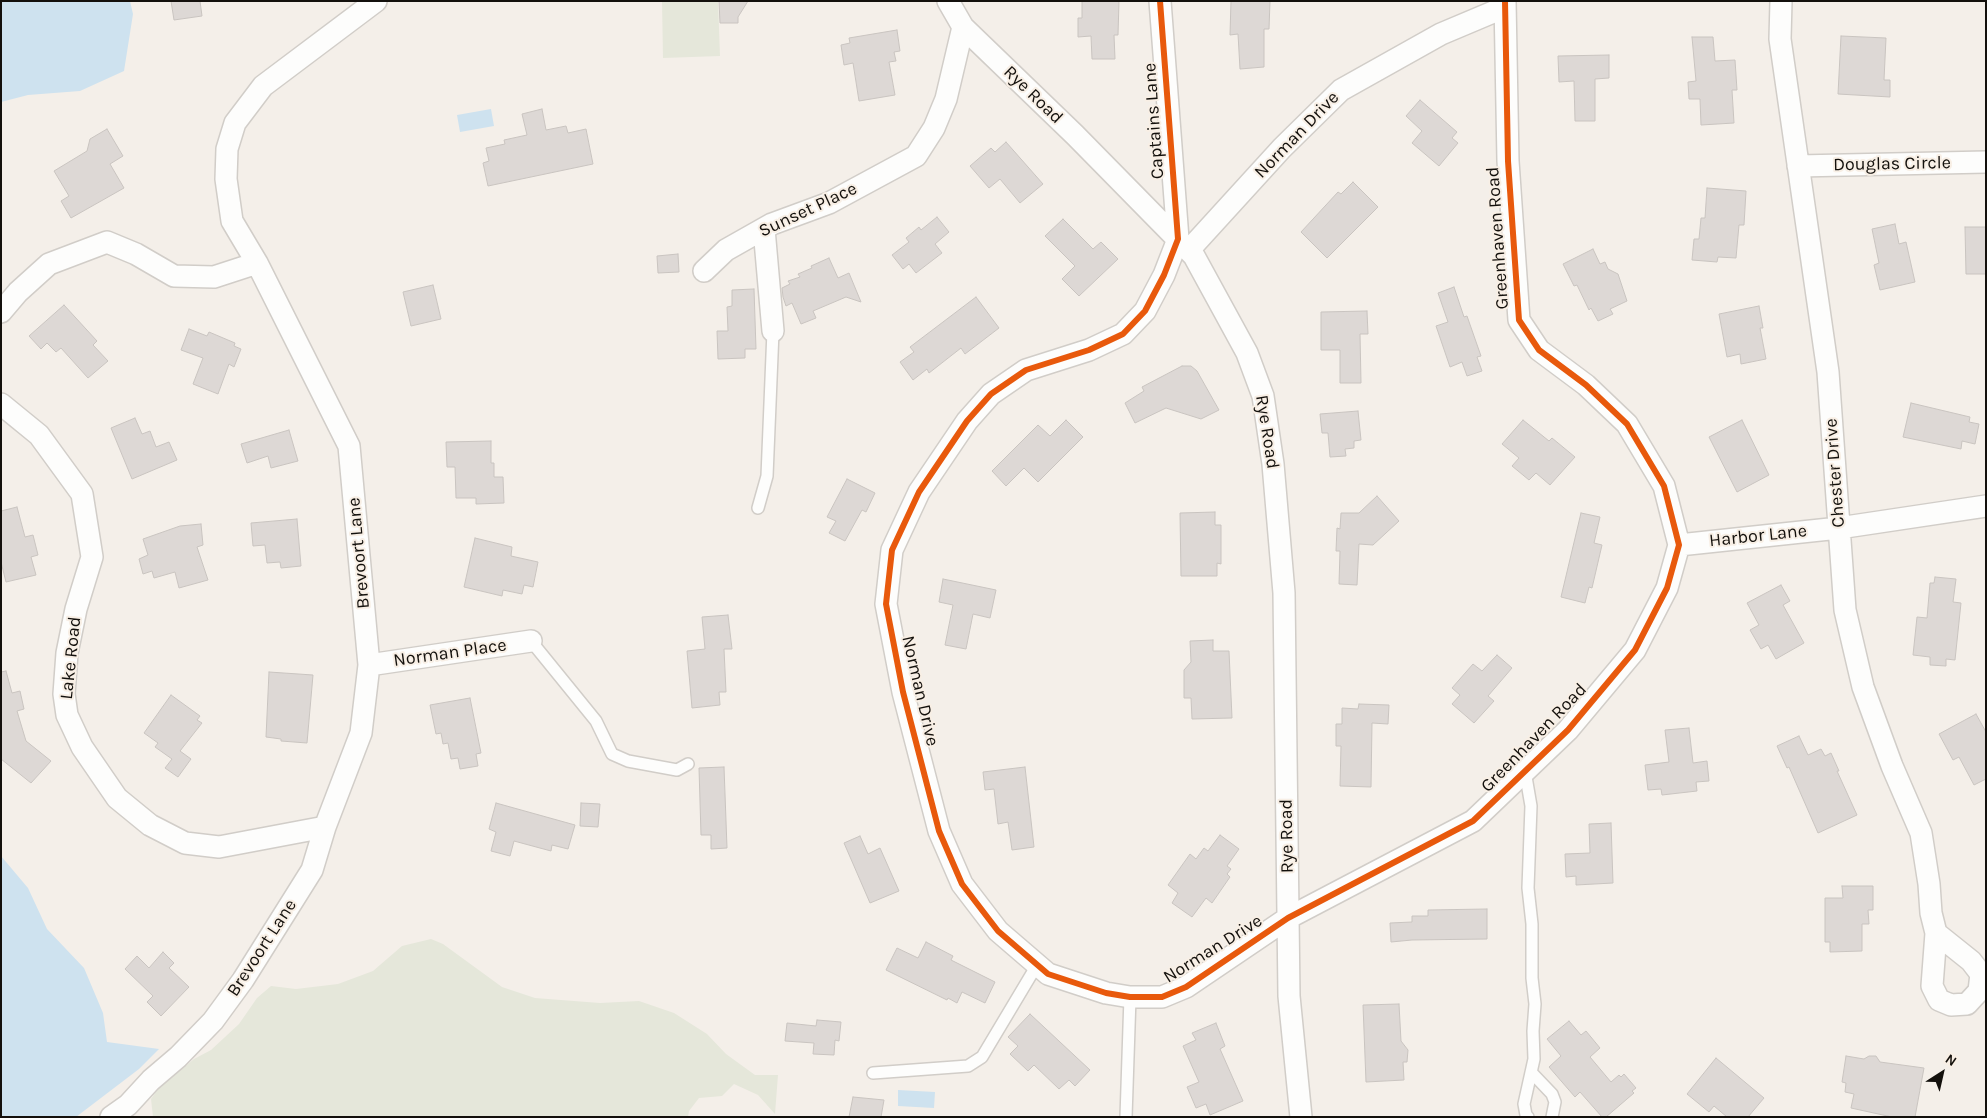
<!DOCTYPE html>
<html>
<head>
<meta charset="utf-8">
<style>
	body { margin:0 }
	#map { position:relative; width:1987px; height:1118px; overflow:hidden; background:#f4efe9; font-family:Karla,sans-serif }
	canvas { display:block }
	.frame { position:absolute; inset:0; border:2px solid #13100c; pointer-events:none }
	.north { position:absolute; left:1917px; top:1048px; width:50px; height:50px; -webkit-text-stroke:4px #f8efe5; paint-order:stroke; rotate:35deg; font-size:14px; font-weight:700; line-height:20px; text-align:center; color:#13100c }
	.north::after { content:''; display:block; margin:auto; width:18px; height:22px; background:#13100c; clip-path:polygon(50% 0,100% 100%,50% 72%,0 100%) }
</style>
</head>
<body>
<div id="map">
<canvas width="1987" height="1118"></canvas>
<div class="frame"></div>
<div class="north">N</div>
</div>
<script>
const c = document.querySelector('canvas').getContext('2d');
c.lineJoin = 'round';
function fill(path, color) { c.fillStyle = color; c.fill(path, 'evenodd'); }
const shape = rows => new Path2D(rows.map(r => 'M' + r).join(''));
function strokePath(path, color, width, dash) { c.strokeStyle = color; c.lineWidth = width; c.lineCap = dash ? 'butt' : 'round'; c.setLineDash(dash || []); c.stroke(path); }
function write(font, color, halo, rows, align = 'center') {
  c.font = font + ' Karla,sans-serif'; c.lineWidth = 4; c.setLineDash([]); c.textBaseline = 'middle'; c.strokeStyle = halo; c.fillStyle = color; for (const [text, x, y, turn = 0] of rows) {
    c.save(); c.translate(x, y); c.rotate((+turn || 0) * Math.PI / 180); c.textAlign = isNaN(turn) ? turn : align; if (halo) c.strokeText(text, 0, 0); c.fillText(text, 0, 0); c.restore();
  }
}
const green = shape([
	[662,1,718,1,720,56,663,58],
	[431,939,443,944,502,987,535,998,600,1003,639,1001,674,1013,707,1034,726,1054,755,1075,778,1075,775,1114,758,1095,734,1084,722,1096,699,1098,689,1111,688,1117,153,1117,151,1099,158,1089,194,1059,211,1050,239,1024,257,998,271,986,296,989,338,984,373,971,402,946]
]);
const water = shape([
	[1,1,130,1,133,14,124,71,80,91,28,95,1,102],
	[491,109,494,126,460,132,457,115],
	[1,856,28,888,47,929,84,968,103,1013,107,1042,159,1049,139,1069,76,1117,1,1117],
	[898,1090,935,1092,934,1108,898,1106]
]);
const building = shape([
	[171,1,200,1,202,16,174,20,171,1],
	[719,1,748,1,738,17,738,23,720,23,719,1],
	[1082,1,1119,1,1118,35,1114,35,1115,59,1092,59,1091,36,1078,37,1078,18,1082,18,1082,1],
	[1231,1,1270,1,1269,29,1264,29,1264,67,1240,69,1238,34,1230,35,1231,1],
	[897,30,900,51,894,52,896,61,889,62,895,95,859,101,853,63,844,65,841,45,850,43,849,38,897,30],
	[1841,36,1886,38,1884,80,1890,80,1890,97,1838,94,1841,36],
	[1692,37,1713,37,1715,61,1735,60,1737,90,1732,90,1734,123,1701,125,1700,99,1689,99,1688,82,1696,81,1692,37],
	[1609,55,1609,78,1595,79,1595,121,1575,121,1574,81,1559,82,1558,56,1609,55],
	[1420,100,1457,132,1452,138,1458,143,1439,166,1412,143,1422,131,1406,116,1420,100],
	[542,109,546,130,566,126,568,133,586,129,593,164,488,186,483,163,489,161,486,148,505,144,504,140,527,135,522,114,542,109],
	[107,129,123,156,110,164,124,188,71,218,61,201,69,196,54,171,87,151,90,139,107,129],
	[1006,142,1043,184,1020,203,1000,179,989,188,970,166,991,148,995,152,1006,142],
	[1353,182,1378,207,1327,258,1301,232,1338,192,1341,194,1353,182],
	[1707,188,1746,191,1744,225,1739,225,1736,258,1718,257,1717,262,1692,260,1694,239,1699,239,1701,218,1705,218,1707,188],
	[937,217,949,232,935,244,942,253,916,273,909,264,903,269,892,255,909,242,906,238,919,227,921,230,937,217],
	[1063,219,1093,249,1101,242,1118,259,1079,296,1062,279,1075,266,1045,236,1063,219],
	[1895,224,1899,244,1906,242,1915,282,1880,290,1874,265,1879,263,1872,229,1895,224],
	[1965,227,1986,227,1986,274,1966,274,1965,227],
	[1593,249,1600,264,1605,262,1608,269,1618,274,1627,301,1610,309,1613,314,1598,321,1591,308,1589,310,1577,285,1574,286,1563,264,1593,249],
	[678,254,679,272,658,273,657,256,678,254],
	[829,258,838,278,849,273,861,302,846,297,813,311,816,318,801,324,792,303,786,306,783,297,782,288,790,284,788,281,800,277,798,274,812,268,811,266,829,258],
	[433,285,441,319,411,326,403,292,433,285],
	[1454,287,1464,317,1467,316,1481,356,1477,357,1482,371,1467,376,1462,362,1450,367,1436,326,1448,322,1438,293,1454,287],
	[754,289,756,349,745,349,745,358,718,359,717,331,728,331,727,307,732,306,732,290,754,289],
	[976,297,999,328,965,354,961,348,929,373,927,369,913,380,900,362,914,352,910,347,976,297],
	[64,305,97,341,93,345,108,361,88,378,61,348,56,352,47,343,41,349,29,336,64,305],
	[1759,306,1763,328,1760,328,1766,359,1741,364,1740,354,1727,357,1719,314,1759,306],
	[1367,311,1368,334,1360,334,1361,383,1340,383,1340,350,1321,350,1321,312,1367,311],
	[189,329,207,336,209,332,235,343,234,346,241,349,234,367,229,364,218,394,193,384,203,358,181,350,189,329],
	[1182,366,1191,366,1197,371,1219,410,1201,419,1166,408,1135,423,1125,403,1144,391,1142,387,1182,366],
	[1911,403,1970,417,1969,422,1979,424,1975,444,1962,441,1961,449,1903,437,1911,403],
	[1358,411,1361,440,1354,441,1354,448,1345,449,1346,456,1330,457,1328,433,1322,433,1320,414,1358,411],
	[135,418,142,434,150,431,156,447,169,442,177,460,132,479,111,428,135,418],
	[1066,420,1083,437,1038,482,1024,468,1006,486,992,471,1038,425,1050,436,1066,420],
	[1523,420,1549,441,1552,438,1575,457,1550,485,1536,473,1529,480,1512,466,1519,458,1502,444,1523,420],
	[1742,420,1769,475,1737,492,1709,437,1742,420],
	[289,430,298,461,271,468,268,456,247,463,241,444,289,430],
	[491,441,491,463,494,463,494,477,503,477,504,503,476,504,476,498,456,498,455,467,447,467,446,442,491,441],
	[847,479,875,493,866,512,862,510,845,541,829,533,836,521,827,517,847,479],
	[1377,496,1399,521,1373,545,1359,544,1357,585,1339,584,1340,551,1336,551,1337,528,1340,529,1341,513,1359,513,1377,496],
	[17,507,25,537,33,535,38,555,31,557,36,575,6,582,1,562,1,511,17,507],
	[1215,512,1215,525,1221,525,1221,564,1217,563,1217,576,1181,576,1180,513,1215,512],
	[1581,513,1600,517,1594,543,1602,545,1592,588,1589,587,1585,603,1561,597,1581,513],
	[297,519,301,566,281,568,280,562,267,563,265,545,253,546,251,523,297,519],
	[201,524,203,545,197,547,208,580,179,588,175,572,154,578,152,571,143,574,139,559,148,555,143,539,180,526,201,524],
	[475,538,512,547,511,556,538,562,533,587,524,585,522,594,503,590,502,596,464,587,475,538],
	[1935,577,1956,579,1953,602,1961,603,1955,660,1946,659,1946,666,1930,665,1930,657,1913,655,1917,617,1927,618,1930,583,1934,583,1935,577],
	[943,579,996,590,990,618,973,614,966,649,945,645,953,605,939,602,943,579],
	[1781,585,1790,601,1783,605,1804,643,1776,659,1768,645,1761,649,1750,630,1759,625,1747,603,1781,585],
	[728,615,732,649,724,649,726,692,719,692,720,705,692,708,687,651,705,649,702,617,728,615],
	[1213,640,1213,651,1229,651,1232,718,1192,719,1191,698,1184,698,1184,670,1191,662,1190,641,1213,640],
	[1497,655,1512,668,1488,696,1494,701,1474,723,1452,704,1460,695,1452,688,1473,664,1482,671,1497,655],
	[6,671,12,693,20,691,24,709,17,711,26,741,51,761,31,783,1,759,1,672,6,671],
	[269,672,313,675,307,743,281,741,281,739,266,737,269,672],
	[171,695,200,716,197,720,202,723,180,751,191,759,178,777,165,768,172,759,155,747,158,743,144,733,171,695],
	[470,698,481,753,476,754,478,766,460,769,458,758,451,759,448,743,443,744,441,733,436,734,430,705,470,698],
	[1359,704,1389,705,1388,724,1372,723,1371,787,1340,786,1341,746,1336,746,1336,724,1342,724,1342,708,1358,709,1359,704],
	[1976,714,1986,732,1986,779,1974,785,1959,757,1953,760,1939,734,1976,714],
	[1689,728,1693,763,1707,761,1709,781,1696,782,1697,791,1662,795,1661,789,1648,790,1645,765,1669,762,1665,730,1689,728],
	[1799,736,1808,755,1821,749,1825,756,1831,753,1839,771,1837,771,1857,815,1818,833,1789,767,1787,768,1777,746,1799,736],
	[724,767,727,848,711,849,711,835,701,835,699,768,724,767],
	[1025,767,1034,847,1012,850,1008,822,998,824,994,789,985,790,983,772,1025,767],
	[496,803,575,825,568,849,552,845,551,851,514,841,510,856,491,851,496,832,489,829,496,803],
	[581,803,600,804,598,827,580,826,581,803],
	[1611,823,1613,883,1576,885,1576,876,1566,877,1565,854,1590,853,1589,824,1611,823],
	[1220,835,1239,849,1227,866,1231,869,1227,874,1230,877,1212,903,1206,898,1192,917,1172,903,1178,893,1168,885,1190,854,1196,859,1204,848,1208,851,1220,835],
	[860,836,868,854,880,848,899,891,870,903,844,843,860,836],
	[1842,886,1873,886,1873,910,1868,910,1869,924,1862,924,1862,951,1830,952,1830,942,1825,942,1825,898,1843,898,1842,886],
	[1487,909,1487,939,1412,940,1391,942,1390,923,1412,922,1412,916,1428,916,1428,910,1487,909],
	[926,942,953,956,951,960,995,982,985,1003,962,992,957,1003,948,998,947,1000,886,970,897,948,918,958,926,942],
	[163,952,174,963,169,968,189,987,161,1016,147,1002,153,996,125,969,137,956,149,968,163,952],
	[1399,1004,1401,1041,1408,1050,1407,1062,1403,1062,1404,1080,1366,1082,1363,1005,1399,1004],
	[1030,1014,1090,1070,1075,1086,1069,1080,1059,1089,1034,1065,1028,1071,1010,1054,1018,1046,1008,1037,1030,1014],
	[817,1020,841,1022,839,1041,835,1040,834,1055,813,1054,814,1043,785,1041,787,1023,816,1026,817,1020],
	[1569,1021,1581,1035,1586,1031,1600,1048,1590,1057,1611,1082,1619,1075,1621,1077,1624,1074,1636,1088,1632,1091,1634,1093,1606,1117,1602,1117,1580,1092,1575,1097,1549,1067,1561,1056,1547,1039,1569,1021],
	[1216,1023,1225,1046,1220,1049,1243,1101,1210,1115,1206,1104,1196,1108,1187,1087,1199,1082,1183,1046,1196,1040,1192,1033,1216,1023],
	[1846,1056,1864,1059,1869,1056,1876,1056,1880,1062,1924,1068,1915,1117,1892,1117,1851,1108,1854,1094,1845,1092,1846,1083,1842,1082,1846,1056],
	[1716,1058,1764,1098,1748,1117,1727,1117,1714,1106,1709,1112,1687,1094,1716,1058],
	[853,1097,884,1100,881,1117,849,1117,853,1097]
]);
const lane = shape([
	[758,508,767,476,773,331],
	[531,641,596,721,612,754,628,761,677,770,688,764],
	[1525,771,1531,806,1528,888,1532,924,1532,978,1535,1004,1533,1031,1534,1059,1524,1104,1526,1115,1528,1117],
	[1531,1072,1552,1094,1555,1102,1552,1117],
	[873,1073,968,1066,982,1057,1037,965],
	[1126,1117,1130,997]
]);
const street = shape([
	[948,1,963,27,1075,135,1194,256,1247,353,1263,396,1273,464,1284,593,1289,996,1301,1117],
	[1160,1,1178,239,1164,275,1145,311,1123,334,1089,350,1026,370,991,394,967,421,919,492,892,550,886,604,903,692,939,831,962,884,998,931,1048,974,1106,993,1130,997,1162,997,1186,987,1288,918,1473,821,1568,730,1635,650,1667,588,1679,545,1664,486,1627,424,1586,385,1539,350,1519,320,1508,161,1505,1],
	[1781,1,1780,39,1828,372,1845,610,1863,687,1892,766,1921,833,1929,884,1931,913,1936,933,1932,986,1939,1000,1951,1005,1967,1004,1979,991,1981,974,1971,961,1936,933],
	[1798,166,1986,162],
	[764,229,773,331],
	[1189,250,1282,148,1341,90,1441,34,1505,7],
	[704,271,726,250,772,224,829,203,916,156,934,128,946,99,963,27],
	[1,312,18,292,49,264,107,242,136,254,174,276,214,277,257,263],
	[1,404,39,435,82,494,92,557,76,609,67,653,64,694,67,715,82,747,117,798,150,825,185,843,219,847,325,827],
	[1679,545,1839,528,1986,506],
	[369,665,531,641],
	[111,1117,128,1105,151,1080,178,1057,213,1021,243,980,312,870,325,827,361,733,369,665,349,446,257,263,232,221,226,179,227,149,235,123,263,86,376,1]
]);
const cycleway = shape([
	[1160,1,1178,239,1164,275,1145,311,1123,334,1089,350,1026,370,991,394,967,421,919,492,892,550,886,604,903,692,939,831,962,884,998,931,1048,974,1106,993,1130,997,1162,997,1186,987,1288,918,1473,821,1568,730,1635,650,1667,588,1679,545,1664,486,1627,424,1586,385,1539,350,1519,320,1508,161,1505,1]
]);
const streetNames = [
	["Rye Road",1033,95,44],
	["Captains Lane",1154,121,-94],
	["Norman Drive",1297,135,-46],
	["Douglas Circle",1892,164,-1],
	["Sunset Place",808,210,-25],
	["Greenhaven Road",1498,238,-94],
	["Rye Road",1267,432,81],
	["Chester Drive",1835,473,-94],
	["Harbor Lane",1758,536,-6],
	["Brevoort Lane",359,553,-95],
	["Norman Place",450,653,-8],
	["Lake Road",71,658,-84],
	["Norman Drive",920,691,77],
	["Greenhaven Road",1534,738,-46],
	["Rye Road",1287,836,-91],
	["Brevoort Lane",262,948,-57],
	["Norman Drive",1213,949,-32]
];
fill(green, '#e5e7da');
fill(water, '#cee2ef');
fill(building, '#ddd8d5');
strokePath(building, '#c9c4c0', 1);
strokePath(lane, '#d1cdc8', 14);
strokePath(street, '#d1cdc8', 24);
strokePath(lane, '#fdfdfc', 11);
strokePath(street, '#fdfdfc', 21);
strokePath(cycleway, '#e8590c', 6);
write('18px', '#13100c', '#f8efe5', streetNames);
</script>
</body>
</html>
